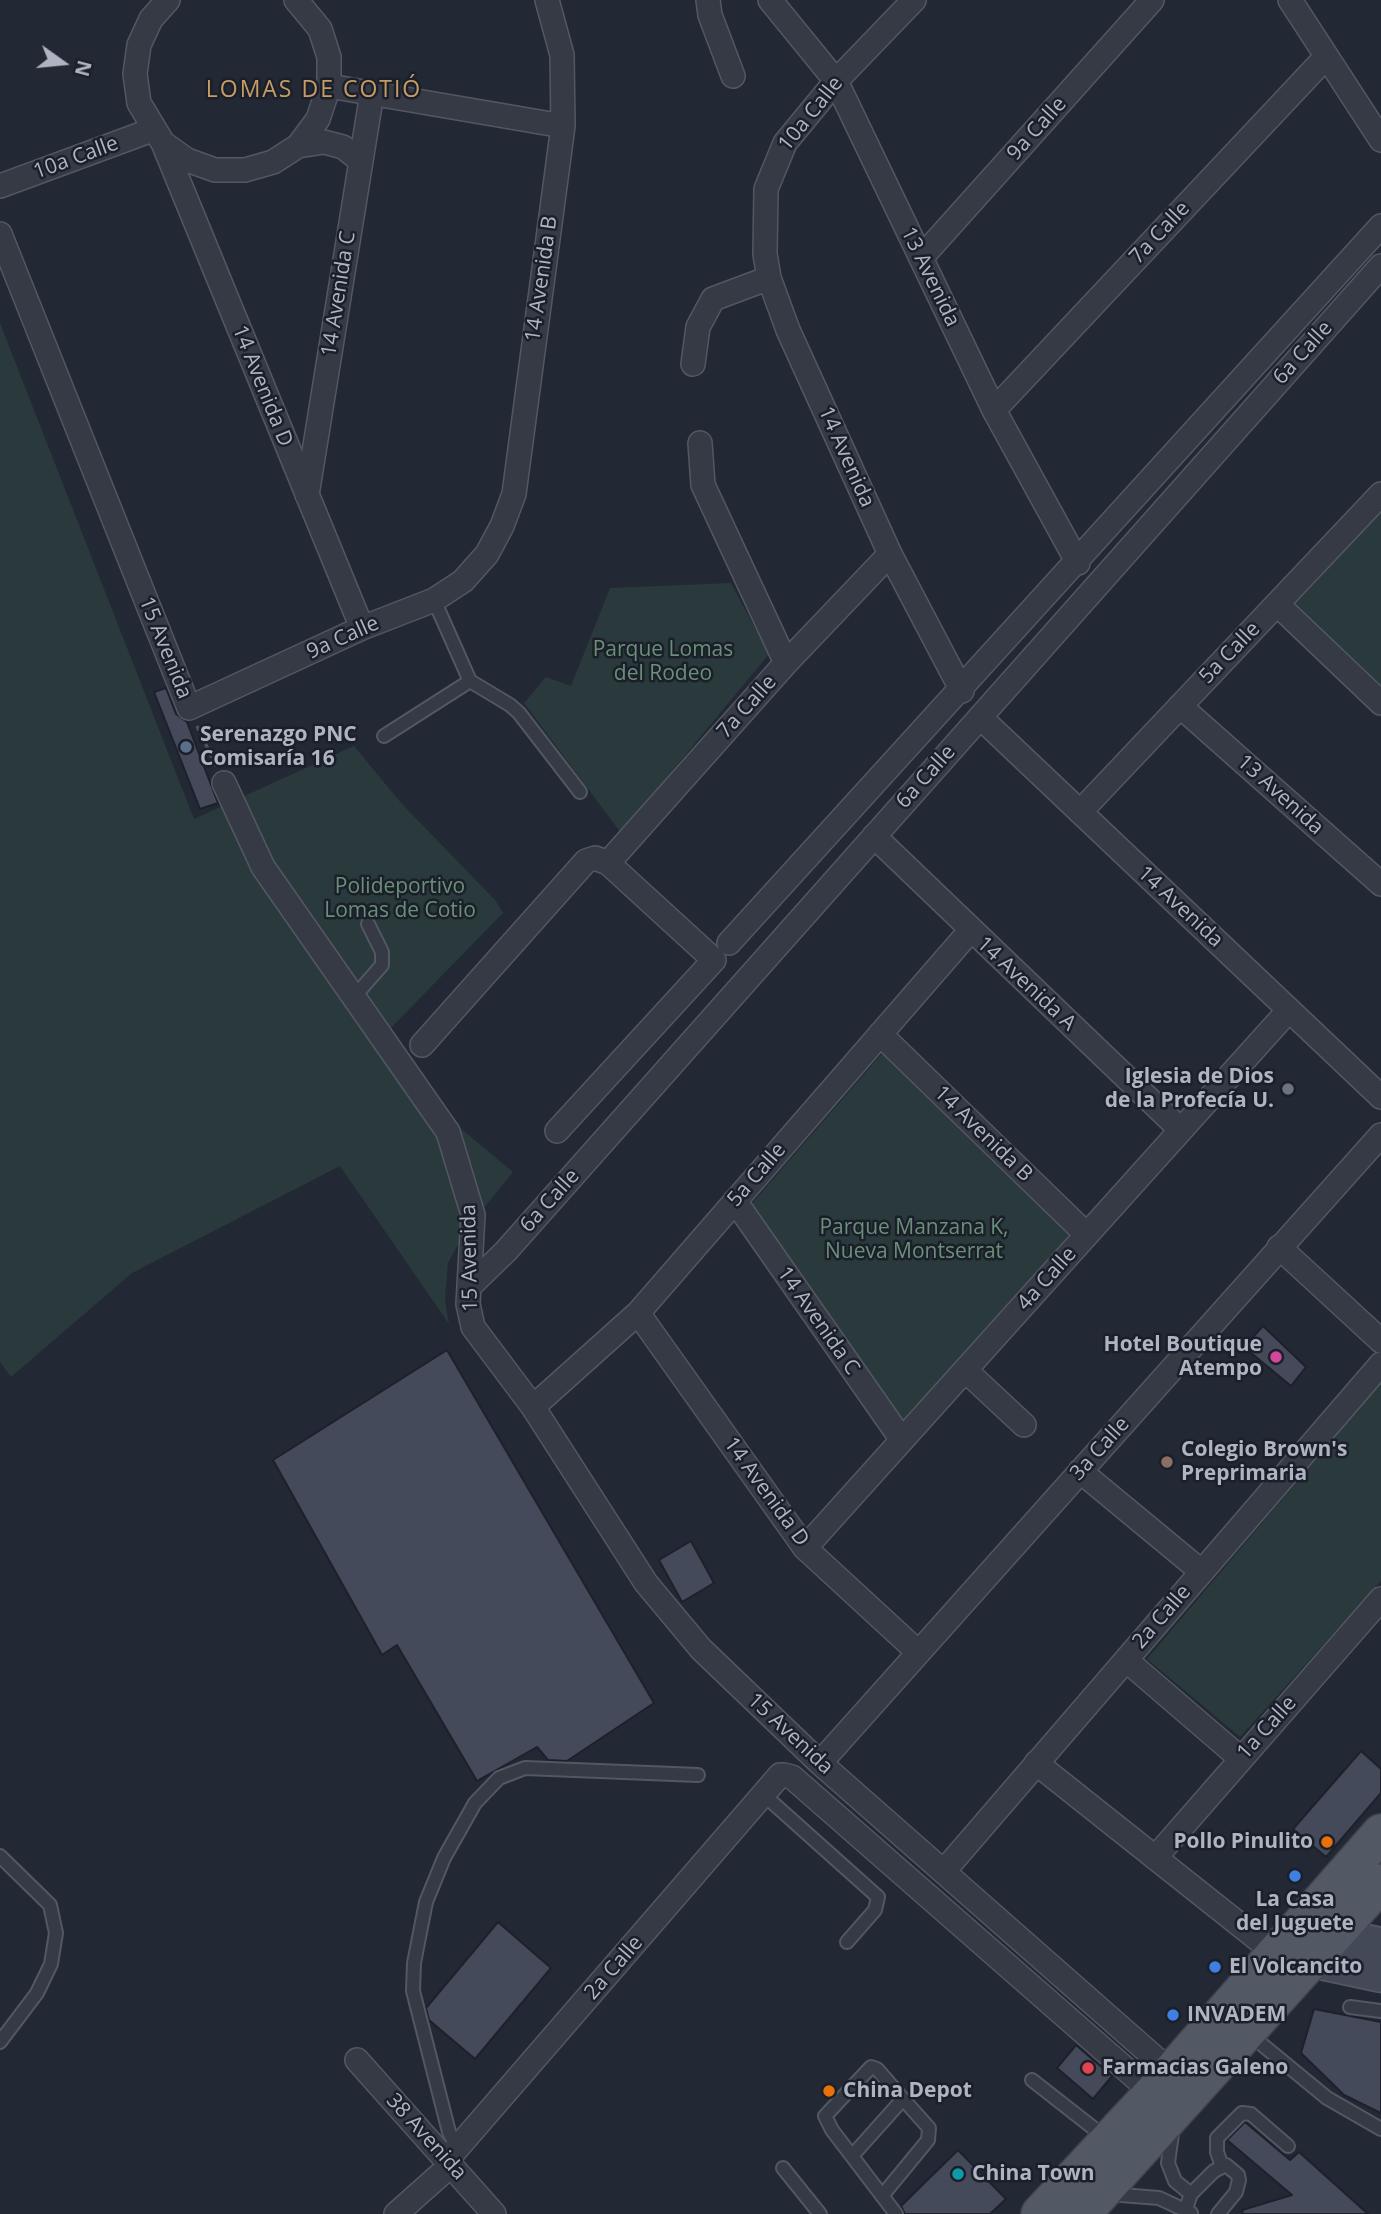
<!DOCTYPE html>
<html>
<head>
<meta charset="utf-8">
<style>
	body { margin:0 }
	#map { position:relative; width:1381px; height:2214px; overflow:hidden; background:#222834; font-family:"Open Sans",sans-serif }
	canvas { display:block }
	.north { position:absolute; left:28px; top:28px; width:70px; height:70px; -webkit-text-stroke:5px #1b1f2a; paint-order:stroke; rotate:105deg; font-size:19px; font-weight:700; line-height:28px; text-align:center; color:#b0b4c2 }
	.north::after { content:''; display:block; margin:auto; width:24px; height:32px; background:#b0b4c2; clip-path:polygon(50% 0,100% 100%,50% 72%,0 100%) }
</style>
</head>
<body>
<div id="map">
<canvas width="1381" height="2214"></canvas>
<div class="north">N</div>
</div>
<script>
const c = document.querySelector('canvas').getContext('2d');
c.lineJoin = 'round';
function fill(path, color) { c.fillStyle = color; c.fill(path, 'evenodd'); }
const shape = rows => new Path2D(rows.map(r => 'M' + r).join(''));
function strokePath(path, color, width, dash) { c.strokeStyle = color; c.lineWidth = width; c.lineCap = dash ? 'butt' : 'round'; c.setLineDash(dash || []); c.stroke(path); }
function write(font, color, halo, rows, align = 'center') {
  c.font = font + ' "Open Sans",sans-serif'; c.lineWidth = 5; c.setLineDash([]); c.textBaseline = 'middle'; c.strokeStyle = halo; c.fillStyle = color; for (const [text, x, y, turn = 0] of rows) {
    c.save(); c.translate(x, y); c.rotate((+turn || 0) * Math.PI / 180); c.textAlign = isNaN(turn) ? turn : align; if (halo) c.strokeText(text, 0, 0); c.fillText(text, 0, 0); c.restore();
  }
}
const green = shape([
	[0,323,194,819,354,746,402,804,496,901,503,913,388,1031,392,1071,513,1172,466,1230,448,1263,445,1299,449,1324,340,1166,132,1273,11,1377,0,1362],
	[1381,509,1381,685,1293,601],
	[731,583,769,654,621,833,524,703,546,677,571,686,610,588],
	[885,1050,1076,1236,902,1425,749,1207],
	[1381,1383,1381,1581,1240,1737,1147,1659]
]);
const building = shape([
	[166,688,176,714,187,722,218,803,200,809,154,692,166,688],
	[1263,1326,1306,1367,1291,1386,1244,1347,1263,1326],
	[447,1350,654,1703,567,1761,548,1760,537,1747,477,1781,397,1645,382,1655,273,1460,447,1350],
	[691,1541,714,1583,682,1602,659,1560,691,1541],
	[1361,1751,1381,1769,1381,1793,1326,1857,1293,1829,1361,1751],
	[498,1922,551,1968,475,2059,429,2020,426,2008,498,1922],
	[1314,2009,1381,2022,1381,2113,1344,2095,1301,2053,1314,2009],
	[1076,2045,1112,2076,1093,2099,1057,2068,1076,2045],
	[1245,2122,1290,2160,1299,2152,1368,2214,1243,2214,1242,2210,1292,2195,1227,2140,1245,2122],
	[958,2150,1006,2199,990,2214,905,2214,901,2206,958,2150]
]);
const path = shape([
	[197,726,216,766]
]);
const service = shape([
	[434,600,470,681,510,705,519,713,580,792],
	[384,736,470,681],
	[354,997,382,965,382,952,368,924],
	[764,1795,878,1897,875,1910,847,1942],
	[0,1856,50,1905,56,1933,51,1964,37,1993,0,2042],
	[1350,2007,1381,2011],
	[1248,2033,1327,2098,1381,2129],
	[1032,2080,1106,2138],
	[1173,2127,1168,2163,1175,2181,1191,2194],
	[457,2148,449,2132,413,1991,414,1963,426,1902,444,1858,475,1803,499,1778,525,1768,698,1775],
	[852,2156,903,2099,929,2128,928,2140,882,2196],
	[1222,2166,1217,2152,1217,2138,1242,2113,1251,2114,1288,2146],
	[783,2168,820,2214],
	[1108,2194,1159,2198,1191,2213],
	[1185,2211,1191,2194,1214,2171,1226,2165,1238,2175,1239,2180,1236,2192,1218,2214],
	[896,2214,832,2130,825,2116,871,2067,877,2069,903,2099]
]);
const minor = shape([
	[168,0,151,19,139,45,135,74,139,103,163,143,187,160,215,170,245,170,273,162,298,146,318,119,329,86,329,57,320,29,296,0],
	[708,0,710,15,733,76],
	[770,0,836,81,994,410,1078,563],
	[914,0,836,81,785,143,766,189,765,254,769,278,788,330,890,554,962,691],
	[1290,0,1381,140],
	[329,86,563,126],
	[163,143,362,628],
	[298,146,324,142,343,147,361,161],
	[0,186,152,130],
	[0,234,189,708,362,628,434,600,463,581,487,554,502,526,514,494,563,126,562,55,547,0],
	[921,258,1152,0],
	[693,364,698,327,713,299,769,278],
	[994,410,1326,57],
	[700,443,703,485,786,663],
	[307,495,372,93],
	[1277,604,1381,703],
	[1180,706,1381,884],
	[980,717,1381,1097],
	[224,783,263,867,448,1132,473,1215,468,1304,473,1327,533,1407,646,1583,701,1649,820,1763,1171,2072],
	[1080,812,1381,494],
	[874,836,1180,1129],
	[608,863,786,663,890,554],
	[729,943,1381,226],
	[880,1034,1086,1234],
	[422,1045,586,861,595,858,608,863,714,960,557,1131],
	[735,1201,902,1440],
	[1279,1247,1381,1341],
	[470,1286,506,1251,1381,266],
	[638,1313,805,1548,918,1652],
	[965,1370,1024,1425],
	[533,1407,638,1313,970,931],
	[1080,1471,1202,1572],
	[805,1548,1289,1010],
	[1126,1660,1240,1758],
	[820,1763,1381,1135],
	[1036,1763,1274,1952],
	[1155,1858,1381,1599],
	[944,1871,1381,1364],
	[357,2060,494,2214],
	[447,2160,780,1775,784,1775,792,1777,1153,2093],
	[396,2214,451,2165]
]);
const secondary = shape([
	[1310,1930,1381,1945],
	[1287,1955,1381,1975]
]);
const primary = shape([
	[1040,2214,1153,2093,1381,1833],
	[1082,2214,1381,1883]
]);
const markers = [
	[186,747,7,"#5c6f8a"],
	[1288,1089,7,"#6b7280"],
	[1276,1357,7,"#d1479c"],
	[1167,1462,7,"#8d6e63"],
	[1327,1842,7,"#e8710a"],
	[1295,1876,7,"#3f7fe0"],
	[1215,1967,7,"#3f7fe0"],
	[1173,2015,7,"#3f7fe0"],
	[1088,2068,7,"#e0444e"],
	[829,2091,7,"#e8710a"],
	[958,2174,7,"#0f9aa8"]
];
const streetNames = [
	["10a Calle",811,114,-51],
	["9a Calle",1037,129,-48],
	["10a Calle",76,158,-20],
	["7a Calle",1160,233,-47],
	["13 Avenida",930,277,64],
	["14 Avenida B",542,279,-82],
	["14 Avenida C",339,294,-81],
	["6a Calle",1303,353,-48],
	["14 Avenida D",262,386,68],
	["14 Avenida",846,457,66],
	["9a Calle",343,638,-24],
	["15 Avenida",165,648,68],
	["5a Calle",1230,653,-46],
	["7a Calle",747,707,-48],
	["6a Calle",926,777,-48],
	["13 Avenida",1280,795,42],
	["14 Avenida",1180,907,43],
	["14 Avenida A",1026,984,43],
	["14 Avenida B",983,1134,44],
	["5a Calle",757,1175,-49],
	["6a Calle",550,1201,-48],
	["15 Avenida",470,1258,-91],
	["4a Calle",1047,1279,-48],
	["14 Avenida C",818,1321,55],
	["3a Calle",1100,1449,-48],
	["14 Avenida D",766,1492,54],
	["2a Calle",1162,1617,-49],
	["1a Calle",1267,1728,-48],
	["15 Avenida",790,1734,43],
	["2a Calle",614,1968,-49],
	["38 Avenida",426,2137,48]
];
const parkNames = [
	["Parque Lomas",663,650],
	["del Rodeo",663,674],
	["Polideportivo",400,887],
	["Lomas de Cotio",400,911],
	["Parque Manzana K,",914,1228],
	["Nueva Montserrat",914,1252]
];
const poiNames = [
	["Serenazgo PNC",200,735],
	["Comisaría 16",200,759],
	["Iglesia de Dios",1274,1077,"right"],
	["de la Profecía U.",1274,1101,"right"],
	["Hotel Boutique",1262,1345,"right"],
	["Atempo",1262,1369,"right"],
	["Colegio Brown's",1181,1450],
	["Preprimaria",1181,1474],
	["Pollo Pinulito",1313,1842,"right"],
	["La Casa",1295,1900,"center"],
	["del Juguete",1295,1924,"center"],
	["El Volcancito",1229,1967],
	["INVADEM",1187,2015],
	["Farmacias Galeno",1102,2068],
	["China Depot",843,2091],
	["China Town",972,2174]
];
const neighbourhoodNames = [
	["LOMAS DE COTIÓ",314,90]
];
fill(green, '#2a393b');
fill(building, '#444a59');
strokePath(building, '#1d212c', 2);
strokePath(service, '#535763', 16);
strokePath(minor, '#535763', 26);
strokePath(secondary, '#535763', 37);
strokePath(primary, '#3f434f', 40);
strokePath(path, '#48555a', 3.5, [5, 5]);
strokePath(service, '#353a45', 12);
strokePath(minor, '#353a45', 23);
strokePath(secondary, '#444958', 33);
strokePath(primary, '#535865', 37);
for (const [x, y, r, color] of markers) { const dot = new Path2D(); dot.arc(x, y, r, 0, 2 * Math.PI); c.fillStyle = color; c.fill(dot); strokePath(dot, '#1b1f2a', 2.5); }
write('21px', '#b0b4c2', '#1b1f2a', streetNames);
write('21px', '#6a8f78', '#1b1f2a', parkNames);
write('bold 21px', '#b0b4c2', '#1b1f2a', poiNames, 'left');
c.letterSpacing = '2px';
write('23px', '#c69c66', '#1b1f2a', neighbourhoodNames);
c.letterSpacing = '0px';
</script>
</body>
</html>
